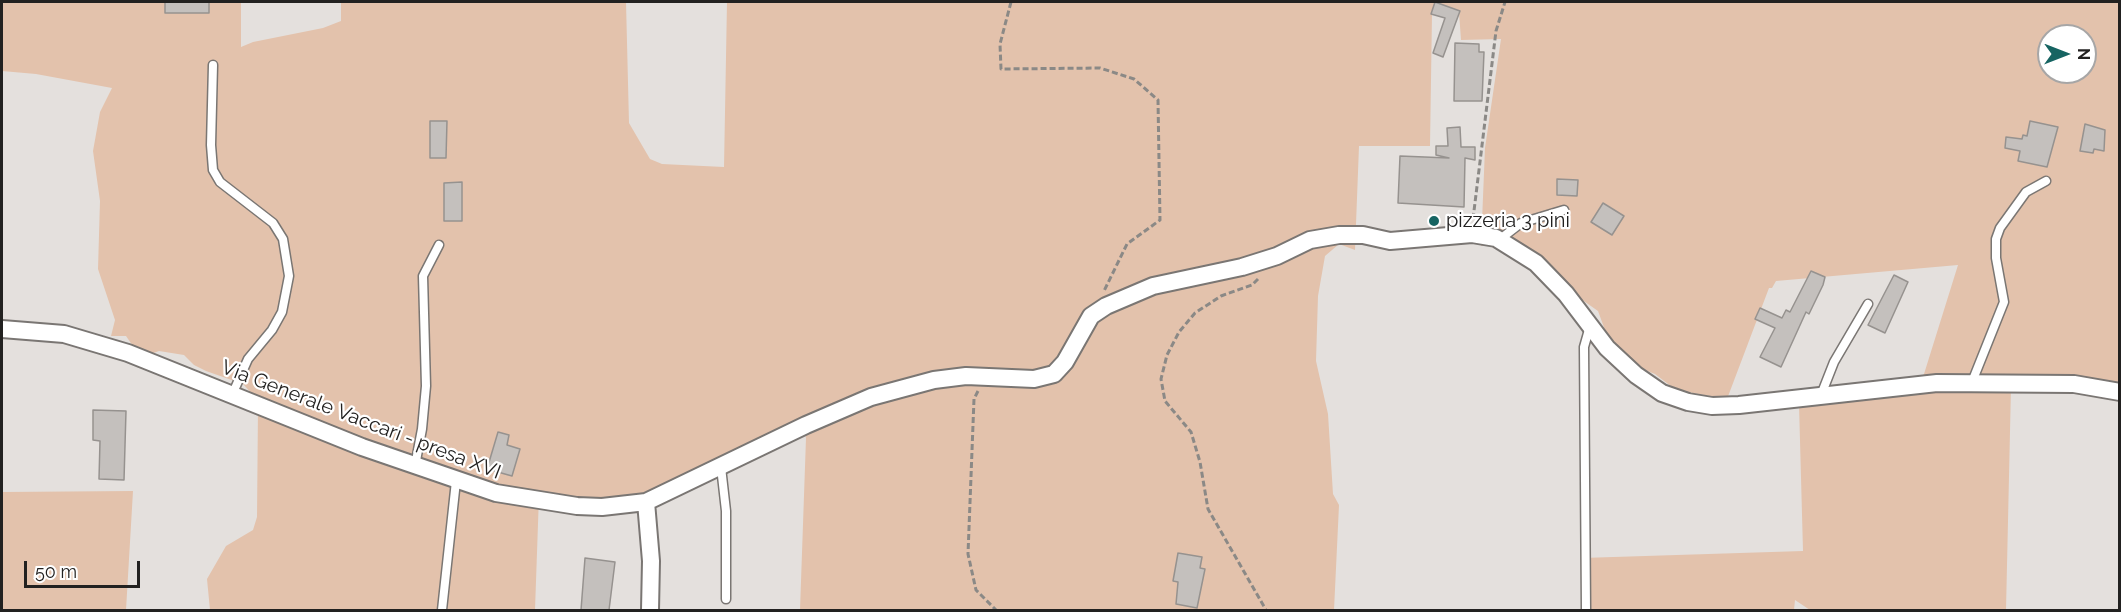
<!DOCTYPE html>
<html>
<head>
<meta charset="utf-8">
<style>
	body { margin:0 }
	#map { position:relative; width:2121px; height:612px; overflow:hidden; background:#e4e0dd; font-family:Raleway,sans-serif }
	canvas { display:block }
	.frame { position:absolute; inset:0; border:3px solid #222120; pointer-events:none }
	.north { position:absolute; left:2037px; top:24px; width:60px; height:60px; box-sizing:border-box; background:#fff; border:2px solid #a7a6a6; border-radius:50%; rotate:90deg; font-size:16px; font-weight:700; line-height:24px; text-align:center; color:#222120 }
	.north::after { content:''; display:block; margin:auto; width:21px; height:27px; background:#166462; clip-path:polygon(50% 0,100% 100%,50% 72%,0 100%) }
	.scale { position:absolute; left:24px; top:561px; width:116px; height:27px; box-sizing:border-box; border:3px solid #222120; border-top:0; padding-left:8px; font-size:18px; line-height:21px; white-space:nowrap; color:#222120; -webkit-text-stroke:4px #fff; paint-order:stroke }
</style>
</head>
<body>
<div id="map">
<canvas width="2121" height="612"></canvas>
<div class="frame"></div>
<div class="north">N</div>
<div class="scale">50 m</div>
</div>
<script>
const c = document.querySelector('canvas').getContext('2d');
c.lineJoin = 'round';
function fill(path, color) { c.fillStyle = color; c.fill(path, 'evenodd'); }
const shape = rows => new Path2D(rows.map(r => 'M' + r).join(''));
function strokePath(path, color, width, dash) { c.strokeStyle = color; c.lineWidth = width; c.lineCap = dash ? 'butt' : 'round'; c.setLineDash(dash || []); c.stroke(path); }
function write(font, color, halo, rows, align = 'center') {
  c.font = font + ' Raleway,sans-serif'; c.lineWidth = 4.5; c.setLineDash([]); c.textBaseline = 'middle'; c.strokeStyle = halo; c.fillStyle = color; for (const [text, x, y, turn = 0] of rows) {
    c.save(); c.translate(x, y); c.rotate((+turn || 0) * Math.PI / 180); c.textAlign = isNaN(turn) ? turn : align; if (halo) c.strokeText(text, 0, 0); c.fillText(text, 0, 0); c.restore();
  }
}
const green = shape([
	[2,2,241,2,241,47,253,42,323,28,341,21,341,2,626,2,629,123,650,159,662,164,724,167,727,2,2119,2,2119,393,2095,379,2045,377,2011,387,2006,610,1810,610,1795,600,1794,610,1583,610,1582,558,1803,551,1799,404,1914,386,1924,374,1958,265,1776,281,1772,288,1769,288,1727,399,1676,390,1655,374,1640,368,1609,341,1598,311,1500,242,1481,246,1485,148,1501,39,1461,40,1459,12,1432,14,1430,146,1359,146,1355,250,1339,244,1325,256,1318,296,1316,361,1328,414,1333,494,1339,505,1334,610,800,610,806,438,802,421,640,500,590,503,539,495,535,610,210,610,207,579,226,546,253,530,257,517,258,407,254,396,243,384,206,371,194,365,184,355,159,351,145,356,137,352,126,336,111,336,115,320,98,269,100,201,93,151,100,112,112,88,36,74,2,71],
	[2049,36,2085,36,2085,72,2049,72],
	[133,491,126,610,2,610,2,492]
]);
const building = shape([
	[165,2,209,2,209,13,165,13,165,2],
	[1435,2,1460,11,1443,57,1433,53,1445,18,1431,14,1435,2],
	[1455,43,1479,44,1479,52,1484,52,1482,101,1454,101,1455,43],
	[430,121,447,121,446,158,430,158,430,121],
	[2030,121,2058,127,2047,167,2018,161,2020,151,2005,148,2006,137,2022,139,2023,135,2027,136,2030,121],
	[2085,124,2105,130,2104,151,2094,149,2093,153,2080,151,2085,124],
	[1460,127,1461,147,1475,147,1475,160,1465,158,1464,207,1398,203,1400,156,1449,158,1436,155,1436,146,1448,146,1447,128,1460,127],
	[1557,179,1578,180,1577,196,1557,195,1557,179],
	[462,182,462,221,444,221,444,183,462,182],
	[1603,203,1624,216,1612,235,1591,222,1603,203],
	[1811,271,1825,277,1823,285,1809,314,1806,312,1781,367,1760,357,1775,328,1755,319,1760,308,1782,318,1786,310,1790,312,1811,271],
	[1894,275,1908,282,1885,333,1868,325,1894,275],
	[93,410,126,411,124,480,99,479,100,441,93,440,93,410],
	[498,432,509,435,507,445,520,449,512,476,487,469,498,432],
	[1178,553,1202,557,1200,568,1205,569,1197,608,1176,604,1178,582,1173,581,1178,553],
	[585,558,615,562,609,610,581,610,585,558]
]);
const path = shape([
	[1011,2,1000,44,1001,69,1100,68,1134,79,1158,100,1160,220,1127,244,1104,291],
	[1473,219,1496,31,1505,2],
	[1258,279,1252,285,1221,296,1195,313,1179,332,1167,355,1161,379,1165,401,1191,432,1200,462,1208,509,1266,610],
	[978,391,974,399,968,554,976,590,996,610]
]);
const service = shape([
	[213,65,211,145,213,170,220,182,273,223,283,239,289,276,282,312,272,330,248,359,232,395],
	[1499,240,1521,223,1564,210],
	[1972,382,2004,302,1996,258,1996,239,2000,228,2026,192,2046,181],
	[1821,395,1834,362,1868,304],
	[415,466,422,429,426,386,423,276,439,245],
	[721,467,726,511,726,599],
	[442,610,456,481],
	[1586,610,1584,347,1590,326]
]);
const minor = shape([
	[2,329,64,334,128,353,362,447,496,493,577,506,602,507,646,502,806,425,871,397,934,380,966,376,1034,379,1054,374,1065,362,1091,316,1106,306,1153,286,1242,267,1277,256,1310,240,1339,235,1363,235,1390,241,1472,234,1496,238,1536,263,1566,294,1607,348,1636,375,1662,393,1688,402,1712,406,1739,405,1937,383,2074,384,2120,392],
	[646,502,651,561,650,610]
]);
const markers = [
	[1434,221,6,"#166462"]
];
const poiNames = [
	["pizzeria 3 pini",1446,221]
];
const streetNames = [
	["Via Generale Vaccari - presa XVI",361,420,21]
];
fill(green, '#e3c2ac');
fill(building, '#c4c0bd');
strokePath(building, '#96928f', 1.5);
strokePath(service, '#7a7673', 11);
strokePath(minor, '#7a7673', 20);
strokePath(path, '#8b8986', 3, [6, 3]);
strokePath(service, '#fff', 8);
strokePath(minor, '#fff', 16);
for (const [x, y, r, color] of markers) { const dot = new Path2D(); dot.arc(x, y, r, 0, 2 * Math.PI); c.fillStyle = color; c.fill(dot); strokePath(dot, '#fff', 2); }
write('20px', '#222120', '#fff', poiNames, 'left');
write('20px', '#222120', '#fff', streetNames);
</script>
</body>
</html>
